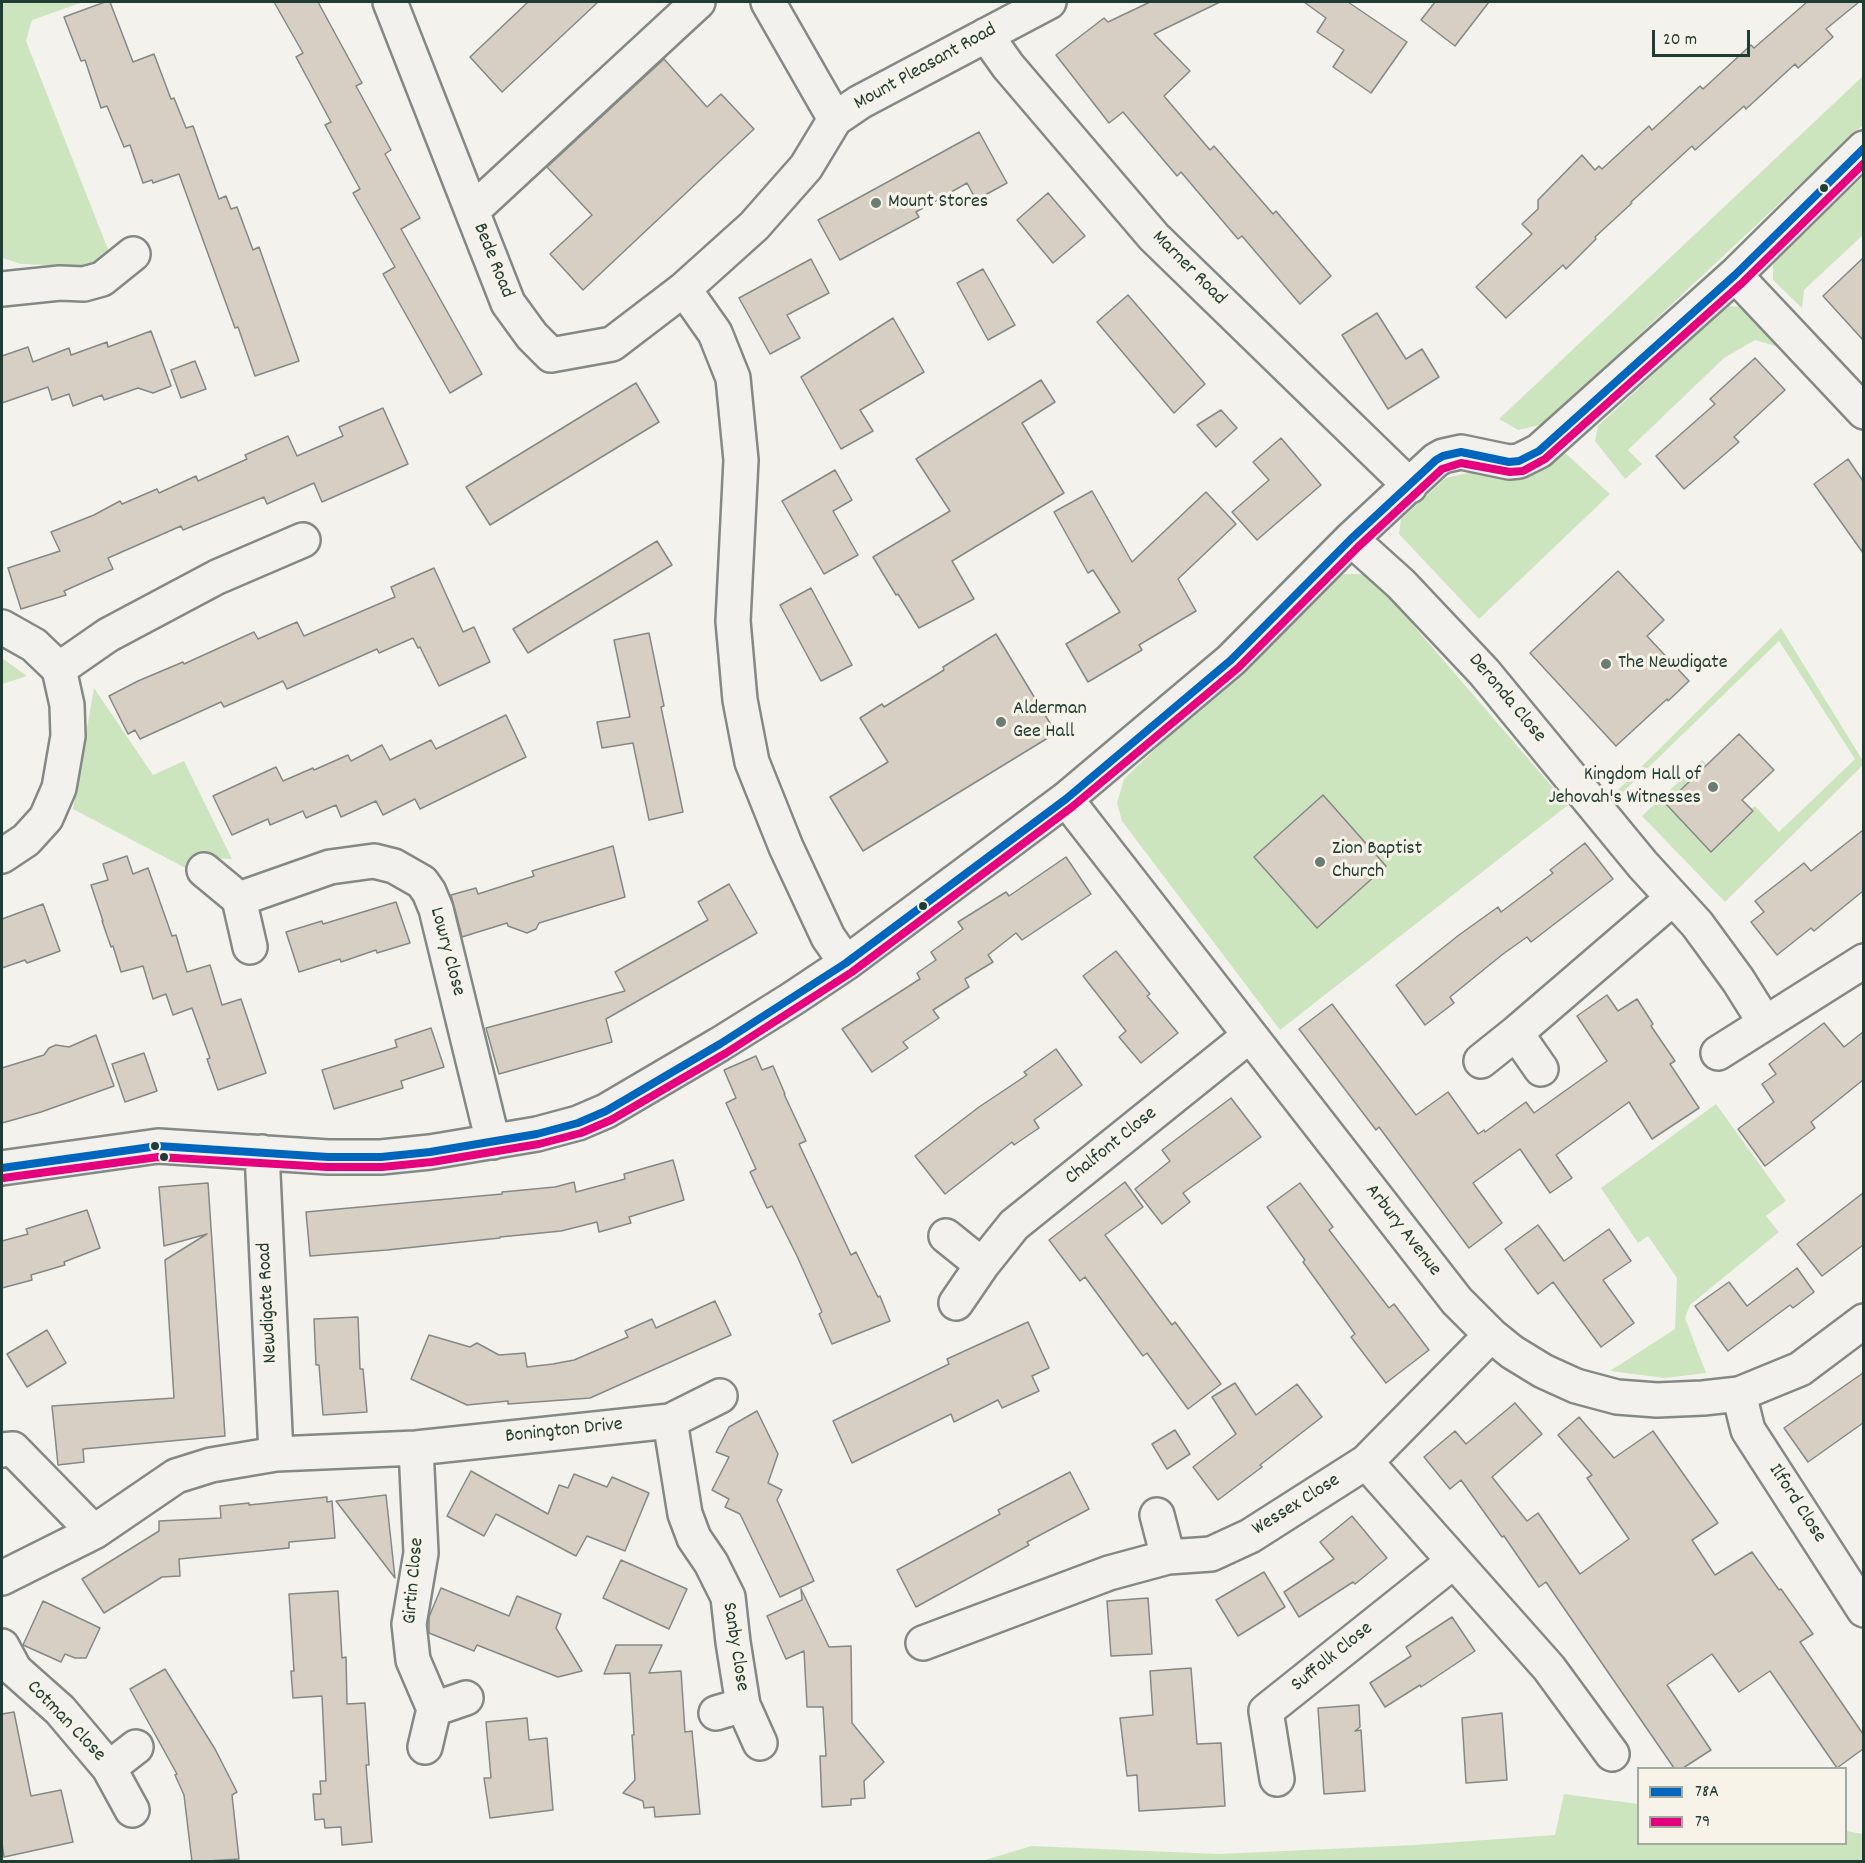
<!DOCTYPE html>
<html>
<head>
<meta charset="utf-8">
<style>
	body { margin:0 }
	#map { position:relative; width:1865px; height:1863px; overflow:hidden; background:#f4f2ec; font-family:Dekko,sans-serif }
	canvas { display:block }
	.frame { position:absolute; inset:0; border:3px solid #1f3d34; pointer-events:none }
	.legend { position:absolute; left:1637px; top:1767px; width:210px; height:78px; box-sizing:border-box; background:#f7f3e8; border:2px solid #a1aaa0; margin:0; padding:8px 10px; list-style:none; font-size:18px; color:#1f3d34 }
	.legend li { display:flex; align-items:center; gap:12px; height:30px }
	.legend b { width:30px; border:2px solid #a1aaa0 }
	.scale { position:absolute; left:1652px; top:30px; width:98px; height:27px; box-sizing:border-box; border:3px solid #1f3d34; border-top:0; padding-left:8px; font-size:18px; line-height:21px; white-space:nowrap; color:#1f3d34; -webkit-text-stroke:4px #f7f3e8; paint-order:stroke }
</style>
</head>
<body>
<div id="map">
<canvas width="1865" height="1863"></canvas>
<div class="frame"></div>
<ul class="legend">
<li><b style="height:8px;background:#0065bd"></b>78A</li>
<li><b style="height:8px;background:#e5007d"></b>79</li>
</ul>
<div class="scale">20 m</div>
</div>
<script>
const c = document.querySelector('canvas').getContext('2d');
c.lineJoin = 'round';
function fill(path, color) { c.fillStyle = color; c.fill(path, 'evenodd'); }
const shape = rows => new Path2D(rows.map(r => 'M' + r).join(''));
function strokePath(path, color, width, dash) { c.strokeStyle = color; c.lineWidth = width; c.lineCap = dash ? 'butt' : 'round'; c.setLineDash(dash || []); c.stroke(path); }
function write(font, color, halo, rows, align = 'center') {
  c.font = font + ' Dekko,sans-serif'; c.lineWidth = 6; c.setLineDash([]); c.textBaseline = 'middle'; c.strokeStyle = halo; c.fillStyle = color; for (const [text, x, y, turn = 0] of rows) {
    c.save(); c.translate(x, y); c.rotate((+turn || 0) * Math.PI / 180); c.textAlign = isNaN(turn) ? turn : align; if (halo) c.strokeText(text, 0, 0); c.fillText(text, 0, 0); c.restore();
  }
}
const green = shape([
	[2,2,83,2,32,20,26,41,111,257,98,267,21,264,2,258],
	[1863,76,1863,125,1544,424,1518,430,1499,419],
	[1863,177,1863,235,1804,290,1802,308,1773,280,1773,257],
	[1727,306,1747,307,1782,348,1755,340,1724,358,1628,450,1642,464,1625,479,1595,441,1598,426],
	[1563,451,1610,494,1479,619,1399,534,1401,519,1446,478],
	[1338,574,1363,574,1383,590,1568,805,1280,1030,1122,821,1117,803,1124,779],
	[1781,628,1863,761,1863,765,1725,902,1642,816,1702,760,1707,765,1666,804,1711,851,1753,812,1751,809,1755,806,1779,832,1855,759,1779,641,1621,794,1618,790],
	[2,658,27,676,2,684],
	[94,688,153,775,184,761,232,859,210,858,197,874,73,809],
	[1716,1104,1786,1201,1766,1216,1779,1232,1690,1305,1685,1318,1706,1373,1665,1378,1610,1371,1675,1329,1677,1278,1648,1236,1638,1243,1601,1188],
	[1564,1794,1638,1804,1638,1844,1846,1844,1846,1831,1863,1834,1863,1861,982,1861,1031,1846,1219,1854,1415,1845,1555,1835]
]);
const building = shape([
	[105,2,110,2,133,62,154,54,171,99,174,98,186,128,193,126,219,199,226,196,231,209,237,207,253,250,259,247,299,361,255,376,238,327,235,328,179,174,153,183,152,180,143,183,130,145,124,147,107,106,101,108,85,60,81,61,64,17,105,2],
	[274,2,318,2,362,83,356,86,391,150,385,154,420,218,401,229,482,374,450,393,383,274,395,267,353,193,360,189,325,125,331,122,296,57,303,53,274,2],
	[528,2,598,2,502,92,470,57,528,2],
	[1150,2,1220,2,1154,34,1190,71,1164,96,1210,150,1214,146,1273,214,1276,211,1331,276,1300,304,1242,236,1238,239,1181,172,1177,176,1123,112,1109,123,1056,55,1104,18,1108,22,1150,2],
	[1304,2,1348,2,1407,42,1371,93,1333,67,1344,50,1317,32,1326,18,1304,2],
	[1435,2,1489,2,1455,46,1421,20,1435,2],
	[1807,2,1859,2,1826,29,1833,37,1798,68,1795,64,1746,109,1744,106,1695,150,1692,146,1631,202,1632,203,1595,237,1596,239,1566,269,1563,265,1506,318,1476,287,1532,234,1522,224,1538,209,1538,200,1582,155,1595,170,1599,166,1602,169,1649,126,1652,130,1700,86,1703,89,1751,45,1754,48,1807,2],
	[664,59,707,107,721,94,754,129,583,290,550,254,592,215,547,167,664,59],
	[979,132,1007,183,976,200,967,183,916,212,919,217,840,260,818,220,979,132],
	[1048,193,1085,236,1053,263,1017,220,1048,193],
	[1863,258,1863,340,1823,296,1863,258],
	[811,259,829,293,787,315,800,338,770,354,739,298,811,259],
	[983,269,1015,325,988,340,957,283,983,269],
	[1128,295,1205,384,1174,413,1097,322,1128,295],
	[1377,313,1406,359,1422,349,1439,377,1388,409,1342,335,1377,313],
	[893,318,924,372,860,410,873,431,841,449,801,377,893,318],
	[151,331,171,386,153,393,138,388,104,400,102,395,73,406,69,394,52,400,48,387,2,403,2,356,28,347,33,362,69,348,71,355,107,342,108,347,151,331],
	[1755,358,1785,390,1734,437,1739,442,1684,489,1656,456,1715,404,1710,399,1755,358],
	[195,361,206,389,181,398,171,370,195,361],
	[1041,380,1055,402,1022,423,1064,493,952,561,974,599,919,628,898,594,896,595,873,557,950,511,916,459,1041,380],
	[636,383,659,422,490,525,466,487,636,383],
	[383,408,408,464,322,502,314,483,267,504,264,497,183,530,181,526,108,558,113,569,64,591,66,595,21,609,8,568,60,551,51,532,94,515,120,501,122,504,157,489,159,493,196,476,198,481,247,459,245,455,288,436,297,456,343,436,339,427,383,408],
	[1221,410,1237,428,1216,447,1197,425,1221,410],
	[1281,438,1321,485,1257,540,1232,512,1269,480,1253,462,1281,438],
	[1848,459,1863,481,1863,553,1814,484,1848,459],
	[835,470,852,500,833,511,858,555,824,574,782,501,835,470],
	[1092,491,1132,562,1206,492,1236,524,1178,579,1196,611,1139,645,1142,650,1088,682,1066,644,1120,612,1093,570,1088,573,1054,512,1092,491],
	[657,541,672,565,528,653,513,629,657,541],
	[434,568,463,632,474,627,490,662,439,686,420,647,418,648,413,638,379,653,377,649,287,689,283,681,224,707,221,702,140,739,135,730,128,734,109,696,138,681,183,662,184,664,254,632,258,639,297,622,304,636,395,597,391,587,434,568],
	[1618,571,1664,620,1647,636,1689,681,1668,701,1667,699,1616,746,1530,653,1618,571],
	[811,588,852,665,821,681,780,605,811,588],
	[649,633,664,706,661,707,683,812,649,820,633,743,602,748,597,722,630,717,614,640,649,633],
	[996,634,1056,733,863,851,830,797,888,762,860,718,882,704,884,707,944,670,943,667,996,634],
	[506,715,526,757,420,809,415,799,383,815,376,801,341,817,336,805,306,818,303,811,270,825,268,819,232,835,213,796,276,767,283,781,313,768,314,770,348,755,351,761,382,745,390,760,431,740,436,749,506,715],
	[1739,734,1774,770,1742,800,1753,811,1711,852,1666,804,1739,734],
	[1323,795,1386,866,1317,928,1254,857,1323,795],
	[1863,830,1863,891,1814,931,1811,928,1777,955,1751,922,1764,912,1755,901,1804,863,1811,871,1863,830],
	[1585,843,1613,879,1531,942,1527,937,1503,954,1450,997,1454,1003,1425,1025,1396,985,1459,935,1498,907,1501,912,1553,873,1550,870,1585,843],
	[613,846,625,897,539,923,536,929,527,933,508,926,507,923,462,937,451,895,476,888,478,894,534,876,532,871,613,846],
	[127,856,133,874,148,868,172,936,176,935,187,972,210,965,222,1005,241,999,266,1073,218,1090,207,1059,210,1058,192,1008,173,1015,166,994,153,999,143,966,121,972,113,946,111,947,102,921,103,921,91,885,108,880,103,864,127,856],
	[1066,857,1091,894,1022,940,1016,933,988,955,993,962,965,979,969,987,933,1010,939,1018,903,1042,908,1048,872,1072,842,1029,920,979,917,973,936,960,931,952,963,929,958,922,1006,892,1009,896,1066,857],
	[729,884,757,933,606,1019,612,1042,499,1074,486,1028,625,991,615,972,708,920,698,902,729,884],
	[396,902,410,943,377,953,376,950,341,962,340,959,299,972,286,932,322,921,323,924,396,902],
	[43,904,60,951,27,963,25,960,2,968,2,919,43,904],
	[1116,951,1150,994,1147,996,1178,1033,1141,1063,1119,1037,1126,1031,1083,976,1116,951],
	[1607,995,1618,1011,1637,999,1653,1024,1651,1026,1675,1061,1670,1064,1699,1108,1652,1139,1629,1102,1556,1155,1572,1178,1550,1193,1520,1149,1473,1183,1502,1223,1469,1248,1379,1127,1376,1130,1299,1029,1332,1004,1416,1115,1448,1092,1478,1134,1484,1130,1485,1132,1526,1102,1534,1113,1607,1061,1577,1016,1607,995],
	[1824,1023,1844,1047,1863,1032,1863,1080,1811,1122,1815,1128,1765,1166,1738,1129,1774,1102,1762,1084,1776,1074,1769,1064,1824,1023],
	[431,1028,444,1067,401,1081,403,1088,334,1109,322,1070,397,1047,395,1040,431,1028],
	[96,1035,114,1086,41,1112,2,1123,2,1068,44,1055,49,1048,56,1045,69,1047,96,1035],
	[1056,1049,1082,1085,1034,1120,1039,1128,1014,1145,1012,1142,945,1194,915,1156,979,1107,1027,1075,1024,1072,1056,1049],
	[144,1053,157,1091,125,1102,112,1064,144,1053],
	[756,1056,762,1070,773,1066,785,1094,784,1094,806,1141,799,1144,851,1255,856,1252,878,1297,880,1296,890,1321,832,1344,819,1314,822,1312,797,1256,772,1206,767,1208,750,1172,756,1169,726,1103,736,1098,724,1070,756,1056],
	[1231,1098,1261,1137,1183,1193,1190,1202,1162,1224,1135,1189,1170,1161,1162,1150,1231,1098],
	[673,1160,684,1200,629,1217,631,1223,599,1232,597,1222,561,1231,500,1237,500,1238,387,1250,310,1256,306,1212,502,1194,502,1192,555,1187,574,1182,576,1192,625,1179,624,1174,673,1160],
	[1125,1182,1143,1207,1105,1235,1172,1325,1175,1322,1221,1384,1188,1409,1147,1353,1143,1356,1085,1277,1080,1281,1049,1240,1125,1182],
	[208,1183,225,1436,83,1449,84,1462,58,1465,52,1406,174,1398,165,1260,207,1234,164,1246,159,1187,208,1183],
	[1300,1183,1333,1227,1329,1230,1389,1308,1394,1304,1429,1350,1386,1383,1351,1337,1355,1334,1303,1262,1305,1260,1267,1207,1300,1183],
	[1863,1193,1863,1245,1822,1276,1797,1244,1863,1193],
	[87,1210,100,1248,64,1262,65,1265,31,1275,32,1280,2,1288,2,1241,28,1234,26,1229,87,1210],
	[1538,1225,1564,1261,1609,1229,1631,1261,1603,1280,1634,1323,1601,1347,1553,1282,1538,1294,1505,1249,1538,1225],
	[1797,1268,1814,1292,1793,1308,1790,1305,1728,1351,1695,1306,1729,1282,1747,1306,1797,1268],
	[715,1301,731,1335,590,1398,508,1404,508,1401,467,1405,411,1379,429,1335,470,1347,477,1343,499,1355,525,1353,527,1367,553,1364,574,1360,628,1337,625,1331,652,1319,656,1328,715,1301],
	[358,1317,360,1369,363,1369,367,1412,323,1415,319,1365,316,1365,314,1319,358,1317],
	[1028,1322,1049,1368,1032,1376,1039,1391,1002,1408,998,1400,954,1422,951,1414,852,1463,833,1421,949,1364,947,1359,1028,1322],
	[47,1330,66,1363,27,1387,7,1354,47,1330],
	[1863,1373,1863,1423,1808,1462,1784,1428,1863,1373],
	[1235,1383,1256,1415,1297,1384,1322,1417,1260,1465,1262,1467,1218,1500,1193,1467,1236,1434,1212,1397,1235,1383],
	[1515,1403,1542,1434,1492,1477,1527,1521,1538,1513,1580,1574,1629,1539,1587,1478,1592,1475,1558,1435,1579,1417,1614,1458,1653,1431,1718,1523,1692,1540,1715,1575,1752,1552,1779,1590,1781,1589,1813,1634,1800,1642,1863,1734,1863,1749,1837,1768,1770,1671,1739,1692,1712,1654,1667,1685,1711,1750,1683,1768,1674,1768,1546,1582,1539,1587,1504,1536,1502,1537,1461,1480,1450,1489,1424,1457,1455,1431,1466,1444,1515,1403],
	[757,1411,778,1454,768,1483,782,1490,777,1500,814,1581,780,1597,740,1514,725,1507,729,1499,712,1490,729,1457,716,1452,729,1427,757,1411],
	[1175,1430,1190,1454,1167,1469,1152,1444,1175,1430],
	[471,1471,548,1514,559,1485,568,1488,574,1474,607,1487,612,1477,649,1493,625,1551,587,1536,576,1556,496,1514,484,1536,447,1516,471,1471],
	[1070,1472,1089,1509,1027,1542,1029,1545,916,1607,897,1570,1000,1514,998,1510,1070,1472],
	[386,1495,395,1578,336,1501,386,1495],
	[327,1497,327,1502,332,1501,335,1538,289,1542,289,1548,179,1559,180,1576,162,1577,104,1613,82,1579,159,1531,159,1521,221,1518,220,1506,249,1503,249,1505,327,1497],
	[1352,1516,1387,1558,1355,1584,1353,1582,1299,1617,1284,1592,1334,1559,1320,1542,1352,1516],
	[621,1560,687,1589,669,1629,603,1598,621,1560],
	[1264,1572,1285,1607,1238,1636,1216,1600,1264,1572],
	[441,1588,509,1616,517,1596,561,1614,556,1628,582,1671,558,1677,477,1645,474,1651,429,1633,429,1617,441,1588],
	[801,1589,829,1647,851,1646,852,1723,884,1762,864,1781,865,1798,851,1799,851,1805,822,1807,820,1756,826,1756,823,1707,807,1707,804,1651,786,1659,767,1616,802,1600,801,1589],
	[338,1591,342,1658,346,1657,347,1704,365,1703,369,1765,366,1765,372,1842,342,1845,341,1827,325,1828,324,1819,315,1820,313,1794,321,1794,320,1781,326,1781,322,1696,293,1698,291,1671,294,1671,289,1594,338,1591],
	[1148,1598,1152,1654,1111,1656,1107,1601,1148,1598],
	[43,1601,100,1628,86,1658,75,1658,65,1654,61,1662,23,1645,43,1601],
	[1452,1617,1475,1651,1421,1687,1420,1685,1385,1707,1370,1683,1411,1656,1406,1647,1452,1617],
	[616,1645,662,1645,649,1673,681,1671,685,1732,692,1731,700,1814,655,1817,654,1807,644,1808,643,1801,623,1793,635,1780,632,1735,634,1735,630,1673,604,1674,616,1645],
	[1191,1668,1197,1744,1221,1743,1225,1806,1139,1811,1137,1775,1127,1776,1120,1718,1153,1715,1150,1671,1191,1668],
	[165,1669,215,1749,237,1792,232,1795,239,1859,192,1862,184,1795,175,1775,177,1774,130,1689,165,1669],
	[1359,1705,1360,1727,1355,1731,1361,1730,1365,1791,1324,1794,1318,1708,1359,1705],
	[14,1712,31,1796,61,1790,73,1842,4,1857,2,1843,2,1714,14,1712],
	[1502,1713,1507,1780,1466,1783,1462,1718,1502,1713],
	[527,1718,529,1740,547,1738,553,1810,490,1818,484,1778,491,1778,486,1722,527,1718]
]);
const minor = shape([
	[390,2,508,303,532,336,551,355,612,344,684,289,754,226,806,167,835,119,860,102,1049,2],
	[768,2,835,119],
	[986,35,1008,66,1154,237,1410,486],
	[472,211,698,2],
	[1735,275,1864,412],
	[2,289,60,283,84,284,102,279,133,254],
	[684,289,715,333,733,378,741,460,733,621,740,700,752,762,786,847,828,937,846,963],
	[1351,539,1401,584,1484,672,1643,865,1697,924,1738,980,1765,1023],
	[2,627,34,645,59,669,67,705,68,736,59,788,46,818,26,840,2,856],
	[59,669,108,635,217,577,303,540],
	[1066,799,1457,1301,1491,1335,1512,1352,1543,1371,1576,1386,1617,1397,1657,1400,1703,1398,1739,1394,1800,1369,1864,1321],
	[204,870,239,899,250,947],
	[239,899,330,867,374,861,394,866,422,882,429,892,436,909,493,1142],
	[1516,1033,1541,1069],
	[1718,1053,1864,961],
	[1481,1061,1516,1033,1673,898],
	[262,1152,276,1454],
	[2,1168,158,1146,328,1157,381,1157,430,1152,537,1134,578,1123,606,1111,720,1044,792,999,846,963,1066,799,1231,660,1351,539,1436,460,1443,456,1461,452,1509,462,1519,461,1539,451,1735,275,1864,148],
	[946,1236,982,1265],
	[956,1303,982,1265,1014,1225,1249,1036],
	[1739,1394,1748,1430,1864,1610],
	[670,1421,685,1514,694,1538,711,1563,728,1597,733,1642,743,1705,760,1743],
	[416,1448,421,1553,409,1624,413,1660,434,1709],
	[2,1450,13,1449,94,1532],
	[1366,1462,1549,1668,1612,1754],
	[1157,1515,1168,1557],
	[2,1578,94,1532,176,1476,211,1465,276,1454,416,1448,670,1421,720,1396],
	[923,1643,1109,1573,1168,1557,1211,1554,1250,1536,1366,1462,1491,1335],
	[2,1646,15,1670,60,1710,109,1768,132,1810],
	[716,1713,743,1705],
	[425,1747,434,1709,466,1698],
	[109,1768,136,1747],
	[1277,1779,1266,1711,1454,1561]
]);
const bus1 = shape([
	[2,1168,158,1146,328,1157,381,1157,430,1152,537,1134,578,1123,606,1111,720,1044,846,963,1066,799,1231,660,1351,539,1436,460,1443,456,1461,452,1509,462,1519,461,1539,451,1735,275,1864,148]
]);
const bus2 = shape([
	[3,1178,158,1157,327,1167,382,1167,432,1162,539,1144,581,1133,611,1120,726,1053,852,972,1072,807,1238,668,1358,547,1442,469,1461,463,1510,472,1523,471,1545,459,1742,283,1864,163]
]);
const markers = [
	[1824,188,5,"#1f3d34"],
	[876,203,6,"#6a7c74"],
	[1606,664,6,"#6a7c74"],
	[1001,722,6,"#6a7c74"],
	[1713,787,6,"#6a7c74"],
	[1320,862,6,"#6a7c74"],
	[923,906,5,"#1f3d34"],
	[155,1146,5,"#1f3d34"],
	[164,1157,5,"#1f3d34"]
];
const streetNames = [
	["Mount Pleasant Road",926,68,-29],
	["Bede Road",492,261,68],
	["Marner Road",1188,269,45],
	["Deronda Close",1506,699,50],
	["Lowry Close",446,952,75],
	["Chalfont Close",1112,1147,-39],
	["Arbury Avenue",1402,1231,52],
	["Newdigate Road",269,1303,-93],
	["Bonington Drive",564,1432,-6],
	["Ilford Close",1796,1504,57],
	["Wessex Close",1297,1506,-32],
	["Girtin Close",415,1581,-85],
	["Sanby Close",734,1647,81],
	["Suffolk Close",1333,1658,-39],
	["Cotman Close",65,1722,46]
];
const poiNames = [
	["Mount Stores",888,203],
	["The Newdigate",1618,664],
	["Alderman",1013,710],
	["Gee Hall",1013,733],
	["Kingdom Hall of",1701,776,"right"],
	["Jehovah's Witnesses",1701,799,"right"],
	["Zion Baptist",1332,850],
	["Church",1332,873]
];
fill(green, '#cce5bf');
fill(building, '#d7cfc4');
strokePath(building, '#848985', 1.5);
strokePath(minor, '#848985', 38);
strokePath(minor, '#f2f1ed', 33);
strokePath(bus1, '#0065bd', 8);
strokePath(bus2, '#e5007d', 8);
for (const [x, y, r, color] of markers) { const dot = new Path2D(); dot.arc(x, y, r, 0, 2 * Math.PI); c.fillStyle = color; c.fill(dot); strokePath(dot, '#f7f3e8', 2); }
write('20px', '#1f3d34', '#f7f3e8', streetNames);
write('20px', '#1f3d34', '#f7f3e8', poiNames, 'left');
</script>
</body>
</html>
